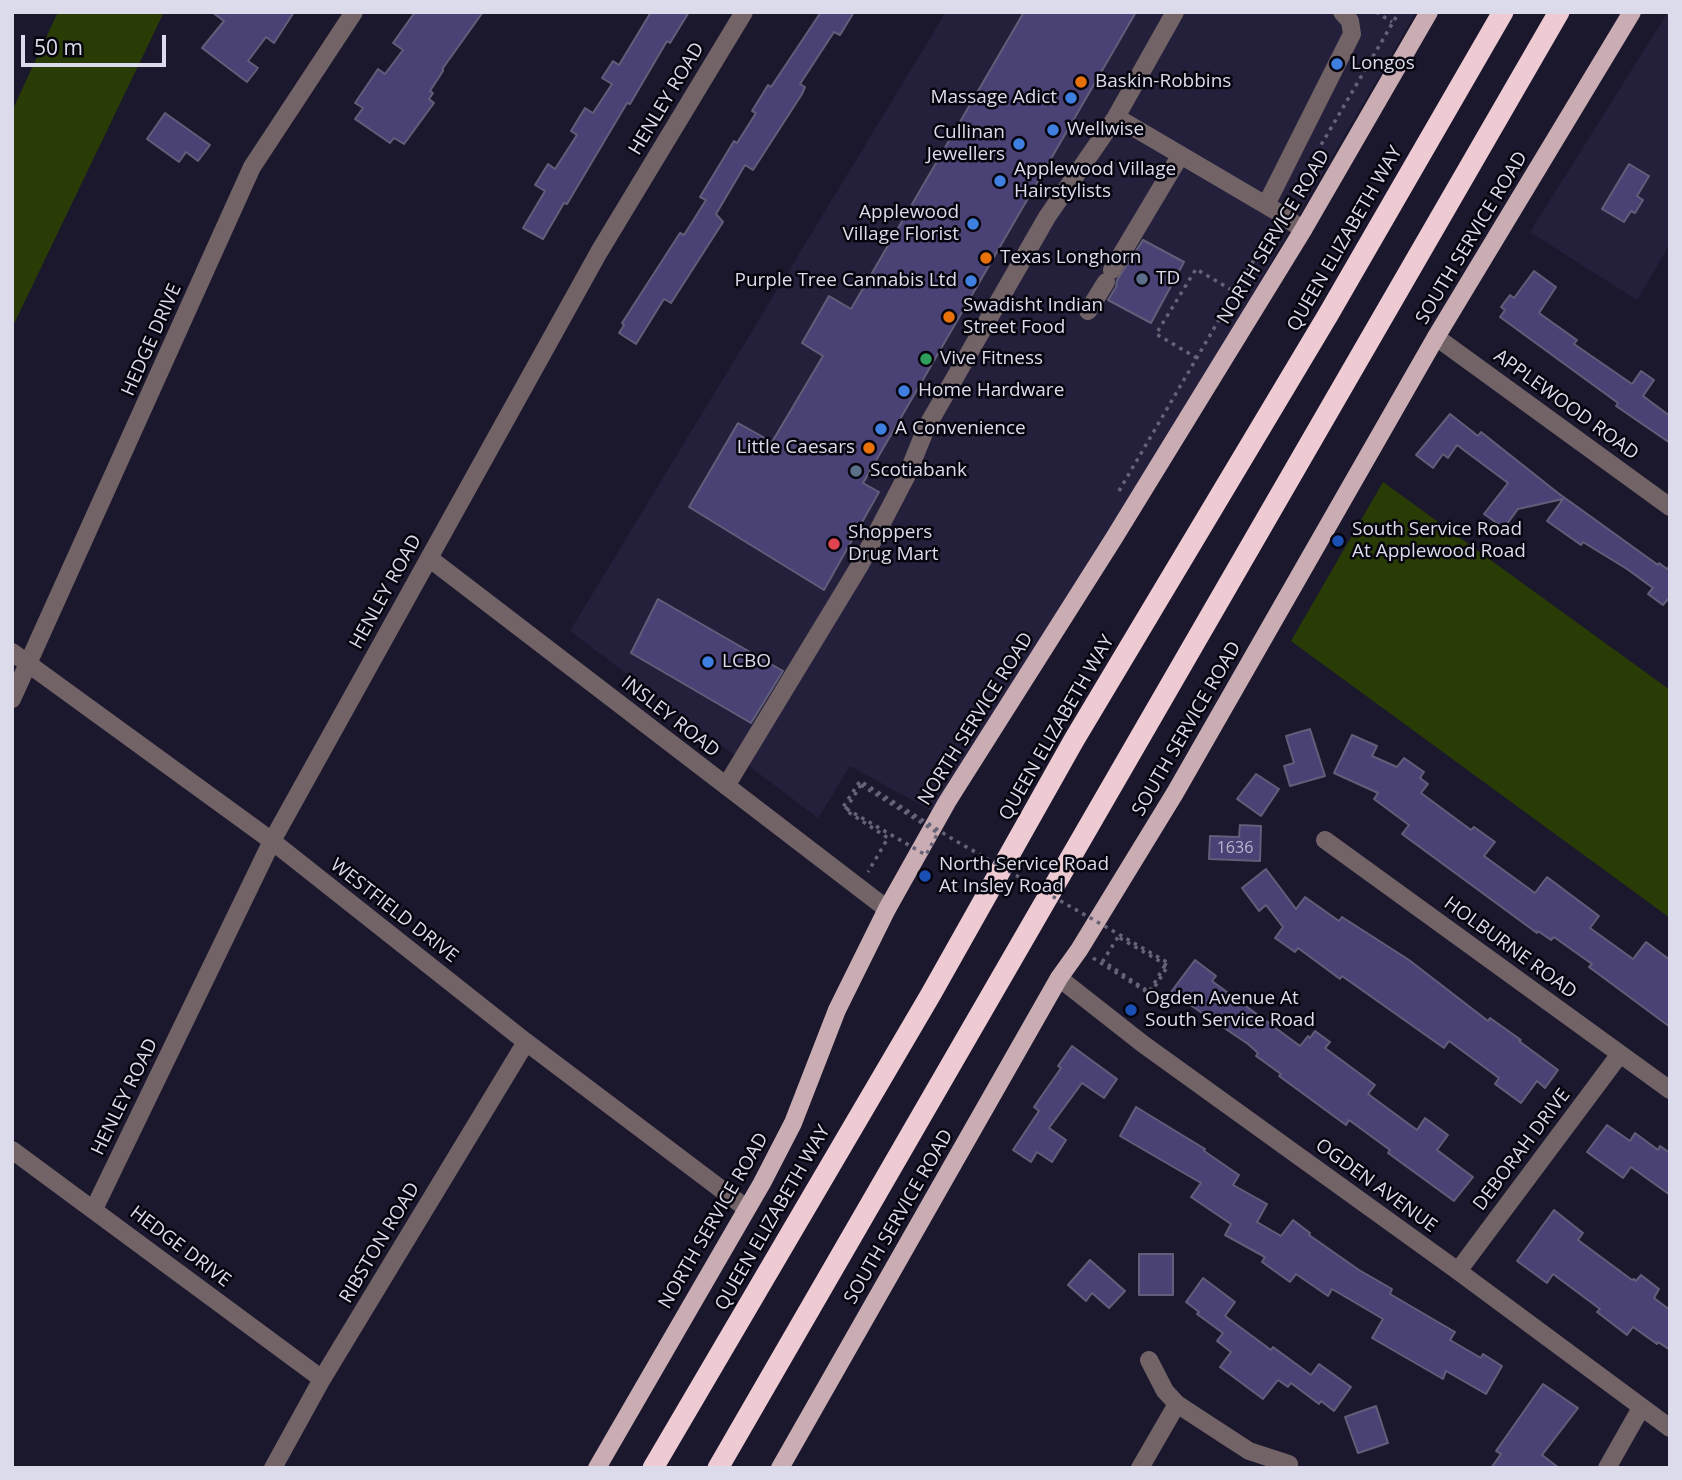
<!DOCTYPE html>
<html>
<head>
<meta charset="utf-8">
<style>
	body { margin:0 }
	#map { position:relative; width:1682px; height:1480px; overflow:hidden; background:#1b182e; font-family:"Open Sans",sans-serif }
	canvas { display:block }
	.frame { position:absolute; inset:0; border:14px solid #dcdbeb; pointer-events:none }
	.scale { position:absolute; left:21px; top:35px; width:145px; height:32px; box-sizing:border-box; border:4px solid #dcdbeb; border-top:0; padding-left:9px; font-size:21px; line-height:24px; white-space:nowrap; color:#dcdbeb; -webkit-text-stroke:5px #06050e; paint-order:stroke }
</style>
</head>
<body>
<div id="map">
<canvas width="1682" height="1480"></canvas>
<div class="frame"></div>
<div class="scale">50 m</div>
</div>
<script>
const c = document.querySelector('canvas').getContext('2d');
c.lineJoin = 'round';
function fill(path, color) { c.fillStyle = color; c.fill(path, 'evenodd'); }
const shape = rows => new Path2D(rows.map(r => 'M' + r).join(''));
function strokePath(path, color, width, dash) { c.strokeStyle = color; c.lineWidth = width; c.lineCap = dash ? 'butt' : 'round'; c.setLineDash(dash || []); c.stroke(path); }
function write(font, color, halo, rows, align = 'center') {
  c.font = font + ' "Open Sans",sans-serif'; c.lineWidth = 5; c.setLineDash([]); c.textBaseline = 'middle'; c.strokeStyle = halo; c.fillStyle = color; for (const [text, x, y, turn = 0] of rows) {
    c.save(); c.translate(x, y); c.rotate((+turn || 0) * Math.PI / 180); c.textAlign = isNaN(turn) ? turn : align; if (halo) c.strokeText(text, 0, 0); c.fillText(text, 0, 0); c.restore();
  }
}
const built = shape([
	[946,12,1416,12,948,820,850,766,818,818,570,631],
	[1668,12,1670,12,1670,244,1637,300,1530,232]
]);
const green = shape([
	[58,12,164,12,12,328,12,111],
	[1383,482,1670,690,1670,918,1291,641]
]);
const building = shape([
	[212,12,294,12,274,43,266,37,248,61,258,68,247,82,202,48,224,21,212,12],
	[415,12,483,12,443,68,443,71,430,91,433,93,429,99,434,103,404,144,394,138,390,143,355,119,363,108,355,103,378,69,385,74,403,50,393,43,415,12],
	[651,12,689,12,670,43,667,41,630,104,627,103,567,204,564,203,543,239,523,228,545,191,535,185,548,164,555,169,577,135,571,131,585,108,593,113,612,84,602,78,613,61,619,65,651,12],
	[821,12,854,12,840,35,834,32,800,84,805,87,802,94,753,170,745,165,716,214,723,222,671,303,664,299,636,344,619,333,624,325,622,323,680,233,684,235,706,200,700,197,734,141,737,143,756,113,752,111,768,85,771,87,821,12],
	[1024,12,1136,12,863,483,879,492,824,590,689,507,738,423,772,442,823,356,802,343,829,296,851,309,1024,12],
	[165,113,210,145,198,161,186,152,179,162,147,139,165,113],
	[1629,164,1649,176,1637,196,1643,200,1635,213,1631,211,1624,222,1602,209,1629,164],
	[1143,240,1184,262,1151,323,1108,300,1116,287,1117,280,1143,240],
	[1534,271,1556,287,1539,313,1577,340,1574,344,1632,384,1641,371,1654,380,1643,396,1670,416,1670,443,1616,406,1618,403,1500,317,1505,310,1501,307,1510,295,1514,298,1534,271],
	[1450,414,1478,436,1481,432,1558,493,1658,565,1659,563,1667,569,1670,566,1670,601,1668,599,1663,605,1648,594,1653,588,1627,569,1583,542,1581,545,1547,521,1563,499,1518,509,1504,528,1484,514,1508,483,1457,445,1448,458,1443,454,1433,468,1416,455,1450,414],
	[658,599,783,671,751,723,631,653,658,599],
	[1310,729,1325,776,1290,786,1284,766,1294,763,1286,736,1310,729],
	[1352,735,1377,746,1372,756,1397,767,1404,758,1424,772,1420,778,1428,784,1421,793,1471,830,1474,827,1495,842,1484,856,1535,893,1547,877,1599,916,1590,928,1633,959,1646,942,1670,960,1670,1027,1589,967,1592,964,1554,937,1551,940,1538,931,1537,933,1402,834,1409,825,1374,799,1378,793,1334,773,1352,735],
	[1256,774,1279,789,1261,816,1237,799,1256,774],
	[1240,825,1261,826,1260,861,1209,859,1210,836,1239,837,1240,825],
	[1266,869,1296,909,1305,897,1339,921,1342,917,1409,960,1488,1021,1490,1018,1521,1040,1519,1041,1558,1070,1545,1088,1537,1081,1521,1103,1495,1084,1499,1078,1449,1041,1444,1048,1342,976,1340,979,1298,948,1295,952,1275,938,1283,927,1266,905,1259,911,1242,888,1266,869],
	[1195,960,1216,976,1212,981,1300,1046,1308,1036,1310,1038,1315,1031,1330,1042,1325,1048,1375,1085,1368,1094,1417,1130,1425,1118,1448,1135,1437,1150,1473,1177,1454,1201,1388,1153,1390,1150,1349,1120,1346,1125,1279,1076,1281,1074,1256,1056,1258,1053,1248,1044,1171,992,1195,960],
	[1072,1046,1117,1079,1104,1098,1082,1083,1049,1128,1066,1140,1052,1162,1037,1152,1031,1162,1013,1150,1039,1111,1034,1107,1061,1068,1058,1066,1072,1046],
	[1136,1107,1205,1149,1204,1151,1239,1175,1233,1185,1267,1204,1257,1222,1281,1236,1293,1220,1310,1233,1309,1235,1359,1270,1392,1289,1390,1294,1455,1332,1450,1340,1481,1358,1483,1354,1502,1366,1486,1394,1446,1371,1443,1379,1372,1338,1383,1319,1332,1289,1328,1296,1296,1274,1290,1282,1262,1262,1265,1257,1225,1235,1231,1224,1191,1197,1201,1183,1120,1136,1136,1107],
	[1607,1125,1630,1141,1635,1133,1658,1150,1660,1146,1670,1153,1670,1195,1631,1167,1623,1178,1587,1152,1607,1125],
	[1554,1210,1583,1233,1578,1240,1632,1280,1634,1279,1636,1281,1641,1275,1659,1289,1654,1298,1670,1310,1670,1350,1658,1342,1657,1344,1633,1327,1627,1335,1597,1312,1600,1309,1553,1274,1547,1283,1517,1261,1554,1210],
	[1139,1254,1173,1254,1173,1295,1139,1295,1139,1254],
	[1090,1260,1125,1291,1109,1308,1092,1293,1086,1301,1068,1285,1090,1260],
	[1203,1278,1235,1302,1225,1316,1271,1350,1273,1347,1311,1375,1319,1364,1351,1387,1334,1411,1321,1401,1319,1404,1291,1383,1288,1387,1278,1380,1263,1399,1220,1367,1231,1352,1217,1341,1223,1333,1197,1314,1199,1312,1186,1302,1203,1278],
	[1543,1384,1578,1408,1542,1455,1559,1468,1491,1468,1501,1454,1496,1451,1543,1384],
	[1376,1406,1388,1443,1358,1453,1345,1417,1376,1406]
]);
const path = shape([
	[1376,12,1392,22],
	[1304,174,1399,12],
	[1197,358,1156,334,1196,269,1235,292],
	[1119,491,1272,229],
	[861,785,845,810,888,838,868,872],
	[1093,958,1150,994,1168,966,1118,937]
]);
const minor = shape([
	[1116,117,1281,214,1303,230],
	[1266,205,1352,34,1350,21,1342,12],
	[1112,270,1180,156],
	[1088,311,1106,282],
	[1436,337,1670,507],
	[429,558,887,909],
	[12,652,272,841,526,1042,746,1208],
	[12,699,252,167,354,12],
	[726,786,860,565,908,473,926,428,1047,217,1116,117,1175,12],
	[1325,840,1670,1090],
	[1059,978,1143,1044,1458,1271,1670,1428],
	[12,1150,322,1379],
	[94,1209,272,841,599,252,744,12],
	[1458,1271,1620,1054],
	[1149,1360,1165,1391,1177,1404,1249,1451,1289,1464],
	[273,1468,322,1379,526,1042],
	[1140,1468,1177,1404],
	[1607,1468,1641,1408]
]);
const major = shape([
	[597,1468,762,1183,793,1123,837,1010,887,909,947,802,1114,538,1303,230,1429,12],
	[780,1468,1059,978,1079,950,1175,793,1436,337,1632,12]
]);
const highway = shape([
	[653,1468,931,994,1074,740,1328,315,1503,12],
	[718,1468,1559,12]
]);
const pathBridge = shape([
	[861,785,938,833,926,855,843,807,860,781,951,838,1167,962,1149,992,1103,961,1118,937]
]);
const markers = [
	[1337,64,7,"#3f7fe0"],
	[1081,82,7,"#e8710a"],
	[1071,98,7,"#3f7fe0"],
	[1053,130,7,"#3f7fe0"],
	[1019,144,7,"#3f7fe0"],
	[1000,181,7,"#3f7fe0"],
	[973,224,7,"#3f7fe0"],
	[986,258,7,"#e8710a"],
	[1142,279,7,"#5c6f8a"],
	[971,281,7,"#3f7fe0"],
	[949,317,7,"#e8710a"],
	[926,359,7,"#2e9e5b"],
	[904,391,7,"#3f7fe0"],
	[881,429,7,"#3f7fe0"],
	[869,448,7,"#e8710a"],
	[856,471,7,"#5c6f8a"],
	[1338,541,7,"#1a4fb4"],
	[834,544,7,"#e0444e"],
	[708,662,7,"#3f7fe0"],
	[925,876,7,"#1a4fb4"],
	[1131,1010,7,"#1a4fb4"]
];
const numberNames = [
	["1636",1235,848]
];
const poiNames = [
	["Longos",1351,64],
	["Baskin-Robbins",1095,82],
	["Massage Adict",1057,98,"right"],
	["Wellwise",1067,130],
	["Cullinan",1005,133,"right"],
	["Jewellers",1005,155,"right"],
	["Applewood Village",1014,170],
	["Hairstylists",1014,192],
	["Applewood",959,213,"right"],
	["Village Florist",959,235,"right"],
	["Texas Longhorn",1000,258],
	["TD",1156,279],
	["Purple Tree Cannabis Ltd",957,281,"right"],
	["Swadisht Indian",963,306],
	["Street Food",963,328],
	["Vive Fitness",940,359],
	["Home Hardware",918,391],
	["A Convenience",895,429],
	["Little Caesars",855,448,"right"],
	["Scotiabank",870,471],
	["South Service Road",1352,530],
	["At Applewood Road",1352,552],
	["Shoppers",848,533],
	["Drug Mart",848,555],
	["LCBO",722,662],
	["North Service Road",939,865],
	["At Insley Road",939,887],
	["Ogden Avenue At",1145,999],
	["South Service Road",1145,1021]
];
const streetNames = [
	["HENLEY ROAD",667,99,-59],
	["NORTH SERVICE ROAD",1274,237,-59],
	["SOUTH SERVICE ROAD",1472,238,-59],
	["QUEEN ELIZABETH WAY",1345,239,-60],
	["HEDGE DRIVE",152,340,-66],
	["APPLEWOOD ROAD",1566,405,36],
	["HENLEY ROAD",386,592,-61],
	["INSLEY ROAD",670,717,38],
	["NORTH SERVICE ROAD",976,719,-58],
	["QUEEN ELIZABETH WAY",1057,728,-60],
	["SOUTH SERVICE ROAD",1187,729,-60],
	["WESTFIELD DRIVE",394,911,38],
	["HOLBURNE ROAD",1510,948,36],
	["HENLEY ROAD",125,1097,-64],
	["DEBORAH DRIVE",1522,1150,-53],
	["OGDEN AVENUE",1376,1186,36],
	["SOUTH SERVICE ROAD",899,1217,-60],
	["QUEEN ELIZABETH WAY",773,1218,-60],
	["NORTH SERVICE ROAD",714,1221,-60],
	["RIBSTON ROAD",380,1243,-59],
	["HEDGE DRIVE",180,1247,37]
];
fill(built, '#24203c');
fill(green, '#293c05');
fill(building, '#4a4275');
strokePath(building, '#605e78', 2);
strokePath(path, '#656377', 3.5, [3.5, 5]);
strokePath(minor, '#726366', 18);
strokePath(major, '#caacb3', 18);
strokePath(highway, '#eecad2', 21);
strokePath(pathBridge, '#656377', 3.5, [3.5, 5]);
for (const [x, y, r, color] of markers) { const dot = new Path2D(); dot.arc(x, y, r, 0, 2 * Math.PI); c.fillStyle = color; c.fill(dot); strokePath(dot, '#06050e', 2.5); }
write('16px', '#b8b5ce', null, numberNames);
write('19px', '#dcdbeb', '#06050e', poiNames, 'left');
write('19px', '#dcdbeb', '#06050e', streetNames);
</script>
</body>
</html>
